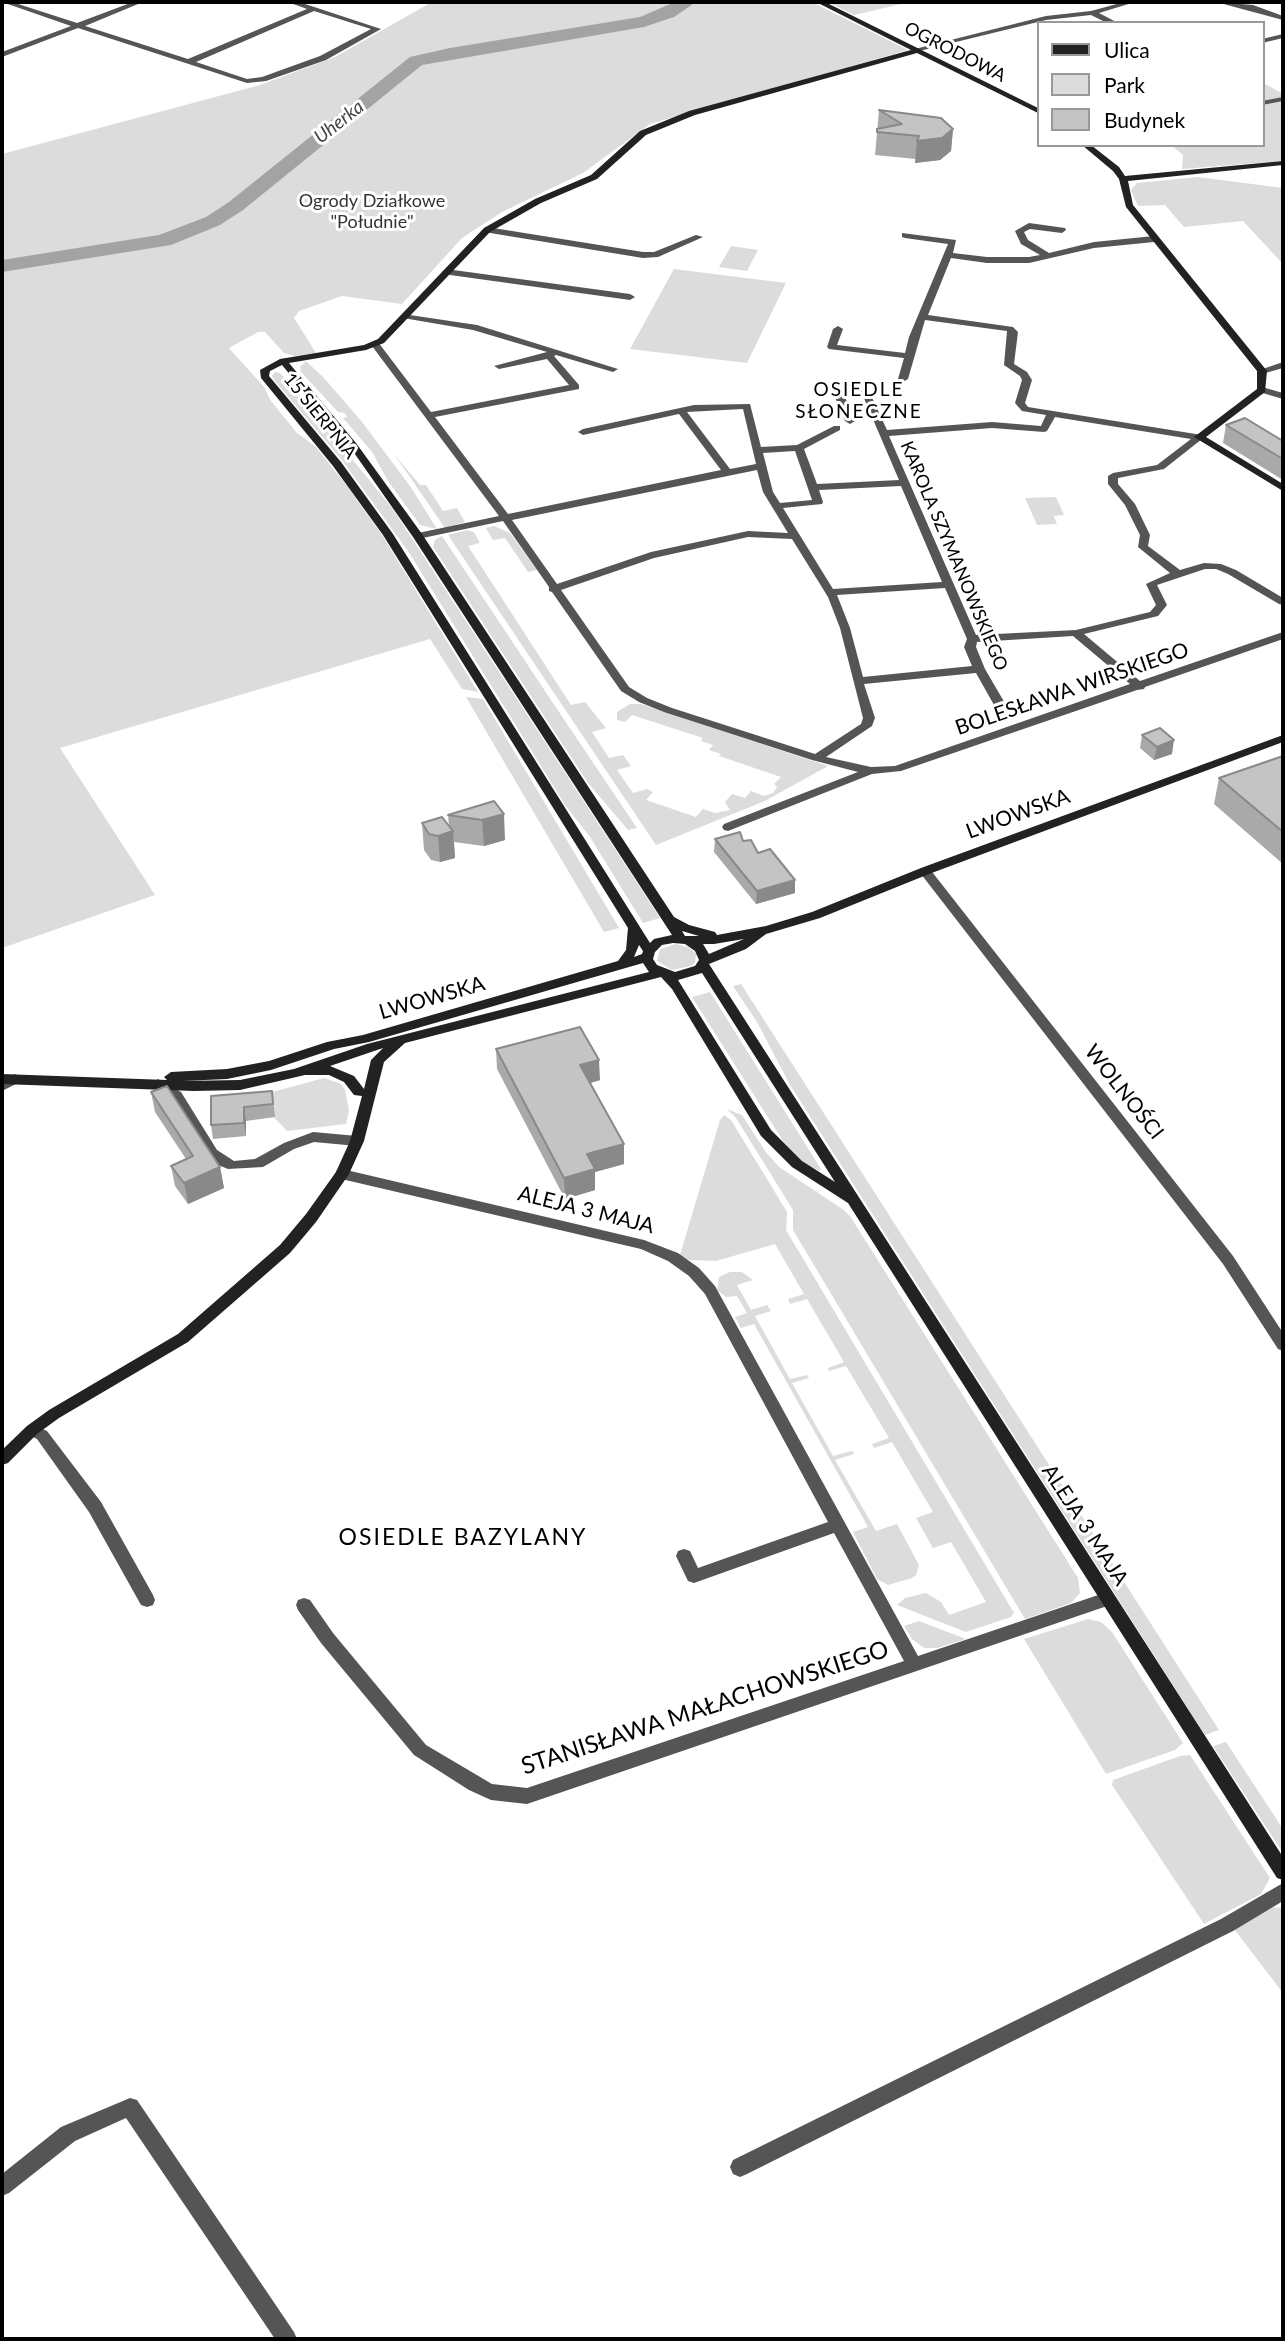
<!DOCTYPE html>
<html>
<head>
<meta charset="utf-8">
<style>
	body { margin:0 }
	#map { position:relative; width:1285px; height:2341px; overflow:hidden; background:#fff; font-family:Lato,sans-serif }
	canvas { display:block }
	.frame { position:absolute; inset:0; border:4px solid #000; pointer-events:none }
	.legend { position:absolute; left:1037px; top:21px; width:228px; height:126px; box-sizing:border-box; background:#fff; border:2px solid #999; margin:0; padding:9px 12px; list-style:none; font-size:21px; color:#000 }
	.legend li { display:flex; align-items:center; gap:14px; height:35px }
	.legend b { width:35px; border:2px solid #999 }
</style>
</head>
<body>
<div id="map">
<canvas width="1285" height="2341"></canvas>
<div class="frame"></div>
<ul class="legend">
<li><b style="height:9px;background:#222"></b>Ulica</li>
<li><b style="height:19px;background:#dcdcdc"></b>Park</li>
<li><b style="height:19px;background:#c4c4c4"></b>Budynek</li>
</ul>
</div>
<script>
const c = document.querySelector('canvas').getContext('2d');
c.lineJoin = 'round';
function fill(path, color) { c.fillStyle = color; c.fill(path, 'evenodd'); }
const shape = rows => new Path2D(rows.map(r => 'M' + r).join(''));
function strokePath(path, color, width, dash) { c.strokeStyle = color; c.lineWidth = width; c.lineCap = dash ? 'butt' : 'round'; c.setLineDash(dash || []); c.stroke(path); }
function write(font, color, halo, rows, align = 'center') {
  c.font = font + ' Lato,sans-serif'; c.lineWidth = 6; c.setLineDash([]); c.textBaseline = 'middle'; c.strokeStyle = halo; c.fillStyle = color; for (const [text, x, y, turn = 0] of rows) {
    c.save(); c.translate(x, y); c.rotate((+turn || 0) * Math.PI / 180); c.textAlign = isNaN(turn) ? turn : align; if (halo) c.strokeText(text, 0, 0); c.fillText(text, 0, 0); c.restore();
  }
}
const green = shape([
	[432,2,812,2,908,50,650,124,583,173,502,212,462,238,402,304,342,296,299,311,294,318,316,353,295,356,284,353,265,332,258,332,229,348,264,387,271,401,297,433,315,446,347,486,382,535,478,692,462,689,430,639,60,748,155,895,2,948,2,154,260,85,335,57],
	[828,2,910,2,854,15],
	[1262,82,1283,94,1283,161,1182,169,1183,155,1171,145,1262,145],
	[1198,177,1283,188,1283,264,1243,221,1184,227,1165,205,1138,206,1131,190,1137,183],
	[731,246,758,250,747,271,719,267],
	[674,269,786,283,747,363,630,349],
	[306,361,324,378,362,422,410,486,437,529,420,525,388,481,372,452,343,418,347,417,345,413,338,412,301,372,300,367],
	[275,372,280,373,300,395,392,508,660,918,643,923,590,837,565,805,408,551,341,459,274,380,272,376],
	[394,454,420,485,426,485,443,511,457,508,465,522,445,528],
	[1056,497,1064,515,1054,516,1057,524,1037,525,1025,498],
	[494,526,510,533,537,570,528,572,505,538,493,540,486,528],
	[467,530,474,532,480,543,468,546,571,705,585,702,606,728,592,732,609,758,623,755,631,766,617,770,633,793,647,789,653,792,646,800,696,817,703,809,715,813,730,810,725,802,732,794,745,798,751,791,764,796,773,793,777,787,774,784,781,777,719,756,721,754,709,750,713,745,701,741,703,738,632,715,625,722,617,720,617,712,630,704,641,704,828,766,765,801,656,845,448,535],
	[442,536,557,709,637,828,628,830,588,783,433,547,435,540],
	[466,697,483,699,619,928,604,932],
	[676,944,688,947,696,954,695,963,691,966,672,970,657,961,660,949],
	[741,984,1219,1730,1205,1735,790,1085,757,1022,733,986],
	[710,992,821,1169,820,1171,805,1164,783,1141,692,997],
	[324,1078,341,1084,345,1090,349,1110,346,1124,287,1131,254,1097],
	[727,1109,742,1115,765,1151,779,1167,844,1210,850,1216,1078,1578,1080,1593,1071,1603,1025,1619,793,1230,793,1210,736,1118],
	[724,1115,731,1120,787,1212,786,1230,1014,1613,1011,1617,966,1632,897,1605,905,1598,926,1593,941,1602,949,1615,986,1602,951,1542,933,1548,916,1518,933,1512,892,1442,874,1448,872,1444,889,1438,846,1366,829,1371,828,1368,844,1362,807,1299,790,1304,788,1299,804,1294,775,1244,716,1261,688,1260,680,1255,720,1120],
	[730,1272,742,1272,753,1280,737,1285,751,1310,767,1305,771,1311,755,1316,790,1379,807,1375,809,1378,792,1383,833,1456,852,1451,854,1454,835,1460,876,1531,897,1524,919,1565,916,1575,912,1578,888,1585,877,1579,853,1532,868,1527,754,1324,741,1328,735,1317,747,1313,737,1296,726,1297,717,1290,719,1277],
	[1088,1619,1101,1622,1112,1632,1183,1743,1175,1750,1106,1774,1024,1639],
	[919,1621,966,1639,937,1648,924,1648,912,1639,904,1626],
	[1226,1742,1283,1829,1283,1853,1213,1746],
	[1190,1755,1270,1878,1261,1894,1204,1924,1112,1785,1113,1780,1180,1756],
	[1273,1907,1283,1908,1283,1993,1234,1929]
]);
const river = shape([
	[675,2,696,2,674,17,644,27,422,65,243,210,220,225,171,245,2,272,2,260,159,235,206,217,229,202,410,57,450,48,640,17,675,2]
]);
const street = shape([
	[2,2,12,2,77,23,133,2,143,2,85,26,188,59,307,9,288,2,299,2,381,29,326,60,266,81,247,83,78,28,2,57,2,52,71,26,2,2],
	[314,11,371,29,320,56,262,77,247,79,196,62,314,11],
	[1124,2,1135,2,1099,13,1118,23,1107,23,1091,15,1046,20,915,52,911,50,1046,16,1091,11,1124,2],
	[1216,2,1253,5,1283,16,1283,20,1216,2],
	[1283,34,1283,38,1262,43,1262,39,1283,34],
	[1283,97,1283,101,1262,105,1262,101,1283,97],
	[1029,223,1065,228,1066,230,1062,233,1030,229,1024,232,1028,240,1049,253,1094,242,1154,236,1158,239,1154,242,1094,248,1029,263,987,263,951,258,928,315,1013,327,1018,332,1014,364,1027,372,1032,380,1025,403,1028,407,1202,435,1202,439,1164,469,1118,478,1118,484,1135,504,1150,535,1148,546,1180,570,1204,563,1221,564,1236,570,1283,598,1283,605,1279,604,1228,574,1216,569,1205,569,1157,585,1167,605,1158,616,1084,634,1140,681,1283,632,1283,639,1145,687,1144,689,1137,690,901,771,872,774,728,831,724,830,722,827,724,824,858,772,812,760,664,712,639,702,621,691,552,592,549,591,549,587,503,521,418,539,413,536,418,533,499,516,372,346,372,342,378,342,431,412,569,385,547,359,499,369,494,366,547,352,473,330,403,318,403,314,477,325,618,369,613,372,556,355,554,356,579,385,579,389,435,417,508,514,721,470,679,414,583,435,578,432,583,429,694,405,750,404,761,447,797,445,834,426,840,426,840,430,804,449,817,484,899,480,863,396,845,397,855,421,850,424,845,421,834,395,836,393,869,391,887,430,992,422,1041,426,1046,415,1022,411,1015,403,1022,380,1020,376,1004,365,1007,331,925,320,908,379,903,382,898,379,904,358,829,349,827,347,833,329,838,326,843,329,837,345,905,353,909,337,948,244,905,238,902,237,902,233,956,240,953,253,987,257,1029,257,1040,255,1021,244,1015,231,1029,223],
	[743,409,756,464,730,469,687,412,743,409],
	[1055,417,1191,439,1157,465,1113,473,1108,476,1108,484,1125,505,1140,535,1138,547,1170,573,1146,584,1156,605,1150,612,1076,630,976,635,889,436,992,428,1044,432,1047,431,1055,417],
	[795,451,812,500,780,503,773,492,763,453,795,451],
	[757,470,763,492,788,533,748,531,651,552,557,584,512,520,757,470],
	[901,486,942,582,833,589,783,508,822,504,823,502,819,490,901,486],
	[748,537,792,539,828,597,840,628,863,718,861,724,815,754,672,708,647,698,629,687,561,590,654,558,748,537],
	[945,588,967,639,964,647,972,666,863,677,850,628,837,595,945,588],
	[1073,636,1130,684,895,766,871,767,826,757,872,726,875,718,864,684,976,673,994,705,1000,708,1006,705,985,669,976,647,977,642,1073,636],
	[487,227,643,252,654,252,696,235,703,237,658,257,643,258,484,232,484,228,487,227],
	[446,269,630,294,635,297,630,300,443,274,442,272,446,269],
	[1283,362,1283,368,1262,374,1257,371,1283,362],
	[1262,387,1283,393,1283,399,1259,392,1257,390,1262,387],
	[925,867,929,868,1233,1256,1283,1333,1283,1351,1278,1349,1223,1264,921,874,919,871,925,867],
	[15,1074,22,1079,20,1082,2,1091,2,1080,15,1074],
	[158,1079,181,1092,217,1150,234,1161,255,1159,284,1143,313,1132,357,1136,364,1141,357,1146,314,1142,294,1149,263,1167,228,1169,216,1164,207,1156,171,1098,153,1087,151,1084,158,1079],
	[342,1169,644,1240,678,1253,699,1268,715,1286,918,1656,1107,1592,1113,1594,1115,1599,1113,1604,527,1804,491,1800,469,1790,414,1755,321,1643,298,1610,296,1605,298,1600,304,1598,310,1600,333,1633,426,1745,492,1784,527,1788,904,1661,834,1533,694,1583,688,1581,676,1556,678,1551,684,1549,690,1551,698,1568,828,1522,705,1294,689,1276,668,1261,641,1249,337,1178,335,1174,337,1170,342,1169],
	[32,1424,47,1431,101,1502,153,1595,155,1600,153,1605,147,1607,141,1605,89,1512,37,1439,27,1434,24,1430,27,1426,32,1424],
	[1283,1883,1283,1901,1233,1931,747,2174,740,2177,733,2174,730,2167,733,2160,1221,1919,1283,1883],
	[130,2098,137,2100,294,2332,297,2339,275,2339,126,2118,75,2141,9,2193,2,2196,2,2174,61,2127,130,2098]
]);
const secondary = shape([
	[816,2,825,2,1038,108,1038,113,917,53,695,115,646,135,597,179,541,203,490,232,384,343,366,350,289,363,356,443,422,534,674,917,689,925,715,932,717,935,766,926,812,912,921,868,1283,735,1283,742,929,874,820,918,766,934,746,949,709,964,1283,1857,1283,1880,1277,1878,848,1203,792,1167,761,1136,672,989,661,977,405,1043,384,1062,364,1141,349,1174,316,1222,290,1253,188,1342,59,1418,37,1434,8,1463,2,1465,2,1450,27,1426,49,1410,178,1334,280,1245,306,1214,336,1172,350,1141,362,1096,354,1095,344,1082,329,1075,305,1075,240,1090,194,1091,2,1084,2,1074,167,1080,164,1077,171,1072,227,1069,269,1061,327,1042,363,1035,618,961,626,950,628,928,383,535,333,466,261,378,260,370,280,359,364,345,378,339,484,228,535,199,591,175,640,131,689,111,911,50,816,2],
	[282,365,350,447,413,537,672,935,654,939,650,943,393,534,341,462,269,376,270,371,282,365],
	[682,931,699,936,685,936,682,931],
	[744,939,709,954,703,944,714,944,744,939],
	[673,943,685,944,695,951,699,960,695,966,675,972,657,965,653,959,655,952,662,945,673,943],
	[639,945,643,951,642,954,634,957,639,945],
	[643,963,649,972,367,1044,294,1069,240,1080,182,1081,227,1079,271,1070,334,1049,369,1042,643,963],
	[702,973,835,1182,802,1161,771,1130,678,980,702,973],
	[383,1048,371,1060,364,1089,354,1076,330,1066,383,1048],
	[1082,145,1091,145,1119,167,1125,176,1283,161,1283,165,1128,181,1133,205,1267,371,1265,392,1206,437,1283,484,1283,491,1194,437,1257,389,1257,371,1126,207,1119,179,1113,171,1082,145]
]);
const wall = shape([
	[879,110,953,129,951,151,940,160,915,163,916,159,875,155],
	[1226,425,1283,441,1283,480,1223,443],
	[1142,735,1172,754,1154,760,1140,748],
	[1283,756,1283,864,1214,804,1219,778],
	[494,801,505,840,484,846,454,842,455,858,440,862,431,860,424,850,422,823,449,826,448,815],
	[715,839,743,841,758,853,795,880,795,893,756,904,714,852],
	[496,1049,600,1080,590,1083,624,1144,624,1164,595,1172,595,1190,565,1199,497,1069],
	[272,1091,275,1117,246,1121,246,1136,213,1139,211,1125],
	[151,1092,220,1167,224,1188,188,1204,175,1186,171,1166,186,1159,155,1112]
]);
const shadedWall = shape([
	[953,129,951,151,940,160,915,163,917,141],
	[1174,740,1172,754,1154,760,1157,747],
	[504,814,505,840,484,846,482,820],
	[453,831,455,858,440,862,438,836],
	[795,880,795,893,756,904,757,891],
	[599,1060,600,1080,580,1086,580,1065],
	[244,1107,246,1121,246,1136,244,1123],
	[624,1144,624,1164,595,1172,595,1190,565,1199,564,1178,587,1154],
	[220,1167,224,1188,188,1204,184,1183]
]);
const building = shape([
	[879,110,941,118,953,129,942,138,917,141,919,136,877,132,877,129,902,124,879,110],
	[1245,418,1283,441,1283,459,1226,425,1245,418],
	[1160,728,1174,740,1157,747,1142,735,1160,728],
	[1283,756,1283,832,1219,778,1283,756],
	[494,801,504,814,482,820,448,815,494,801],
	[442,817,453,831,438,836,429,834,422,823,442,817],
	[740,832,743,841,751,840,758,853,770,849,795,880,757,891,715,839,740,832],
	[580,1027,599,1060,580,1065,624,1144,587,1154,595,1169,564,1178,496,1049,580,1027],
	[167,1086,220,1167,184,1183,171,1166,193,1156,151,1092,167,1086],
	[272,1091,273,1104,244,1107,244,1123,211,1125,211,1096,272,1091]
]);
const farStreetnames = [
	["OGRODOWA",955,52,27],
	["15 SIERPNIA",320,416,51],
	["KAROLA SZYMANOWSKIEGO",954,556,67]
];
const farParknames = [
	["Ogrody Działkowe",372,201],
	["\"Południe\"",372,222]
];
const farWaternames = [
	["Uherka",339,122,-38]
];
const farNeighbourhoodnames = [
	["OSIEDLE",859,390],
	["SŁONECZNE",859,412]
];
const streetNames = [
	["BOLESŁAWA WIRSKIEGO",1072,689,-19],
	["LWOWSKA",1018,814,-20],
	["LWOWSKA",432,998,-16],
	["WOLNOŚCI",1124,1092,52],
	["ALEJA 3 MAJA",586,1210,14],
	["ALEJA 3 MAJA",1085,1525,57]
];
const neighbourhoodNames = [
	["OSIEDLE BAZYLANY",463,1538]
];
const nearStreetnames = [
	["STANISŁAWA MAŁACHOWSKIEGO",705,1708,-18]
];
fill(green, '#dcdcdc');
fill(river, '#a3a3a3');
fill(street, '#555');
fill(secondary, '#222');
fill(wall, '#a9a9a9');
fill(shadedWall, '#898989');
fill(building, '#c4c4c4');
strokePath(building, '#898989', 2);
write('18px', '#000', '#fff', farStreetnames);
write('18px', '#333', '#fff', farParknames);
write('italic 19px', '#444', '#fff', farWaternames);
c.letterSpacing = '2px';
write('19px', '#000', '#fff', farNeighbourhoodnames);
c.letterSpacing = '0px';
write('21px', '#000', '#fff', streetNames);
c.letterSpacing = '2px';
write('23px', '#000', '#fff', neighbourhoodNames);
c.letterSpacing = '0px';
write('24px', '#000', '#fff', nearStreetnames);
</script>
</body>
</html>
